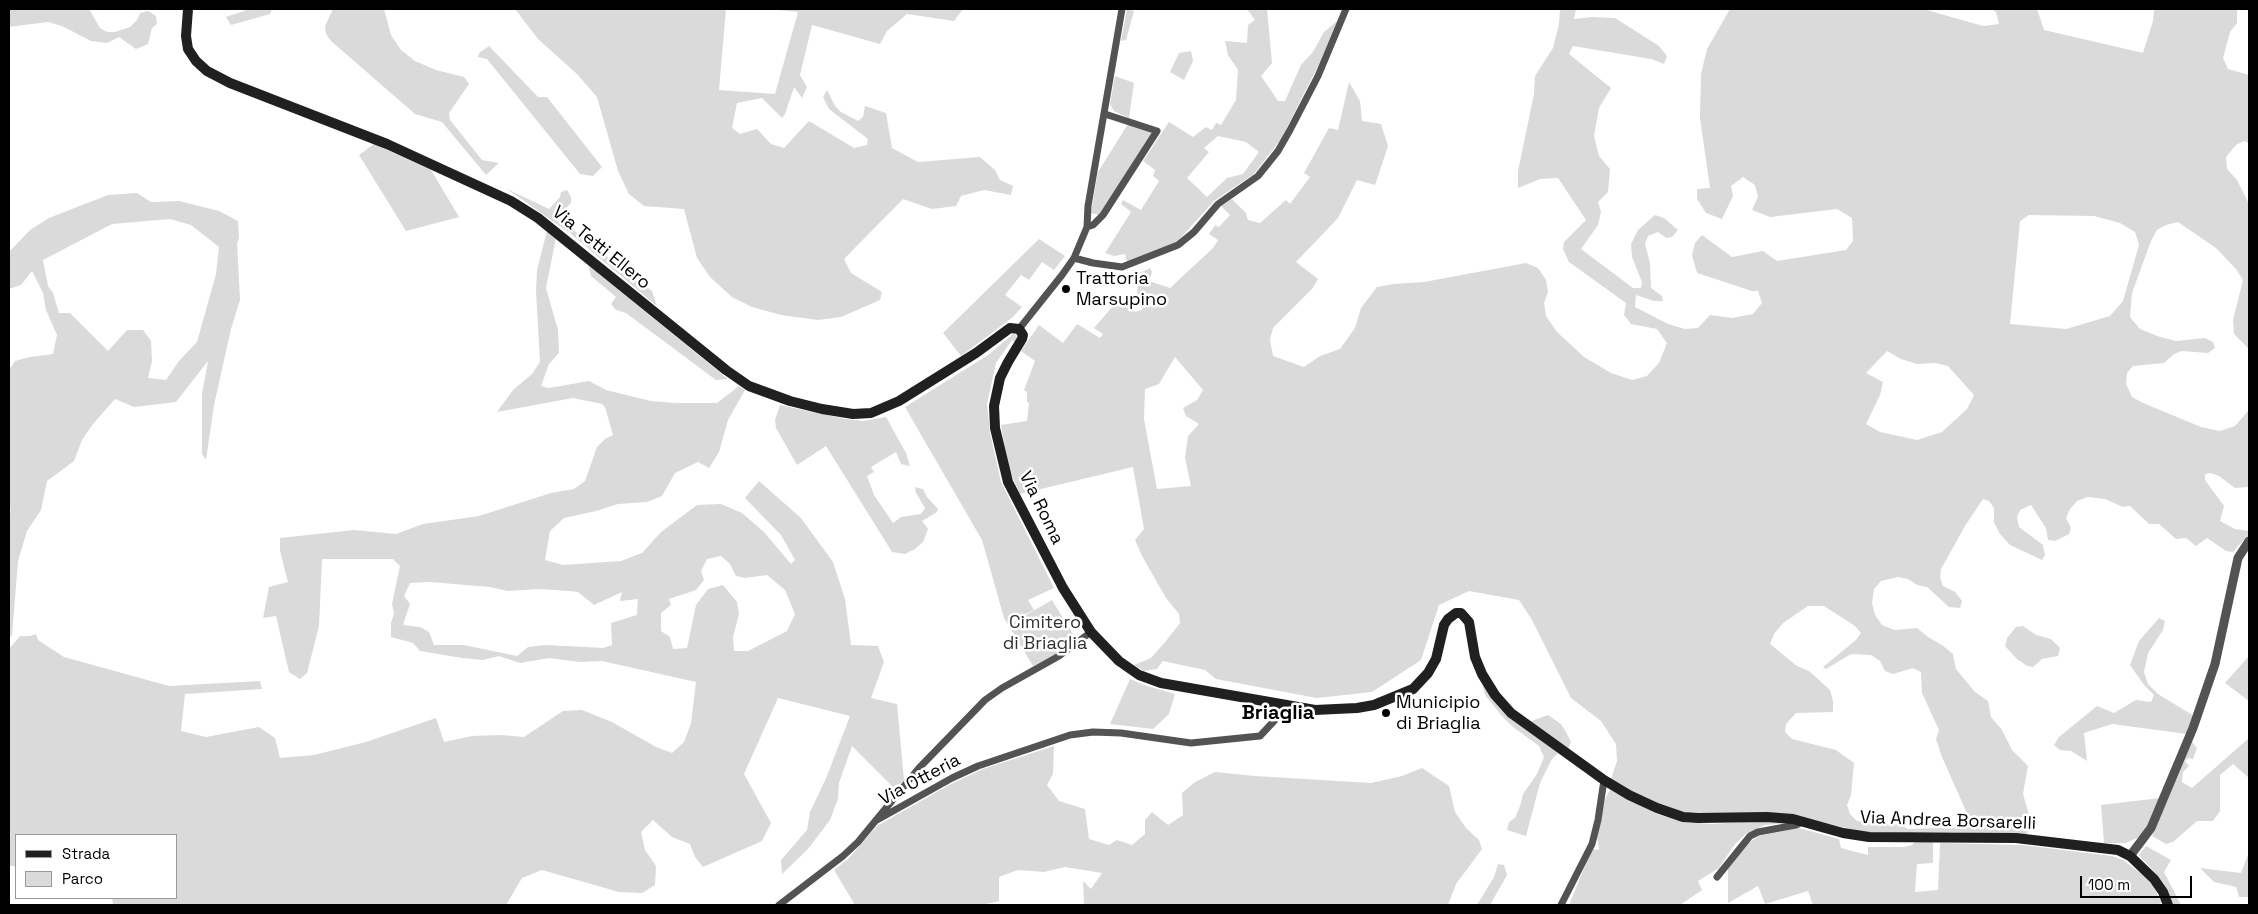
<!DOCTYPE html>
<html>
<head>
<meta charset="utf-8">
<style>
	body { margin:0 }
	#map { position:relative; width:2258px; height:914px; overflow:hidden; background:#fff; font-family:"Space Grotesk",sans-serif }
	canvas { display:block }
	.frame { position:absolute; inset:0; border:10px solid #000; pointer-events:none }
	.legend { position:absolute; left:15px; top:834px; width:162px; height:65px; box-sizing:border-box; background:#fff; border:1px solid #999; margin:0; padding:6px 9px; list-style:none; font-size:15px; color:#000 }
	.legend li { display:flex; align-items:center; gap:10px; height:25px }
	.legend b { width:25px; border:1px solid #999 }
	.scale { position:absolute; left:2080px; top:876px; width:112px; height:22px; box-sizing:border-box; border:2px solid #000; border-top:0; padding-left:6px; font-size:15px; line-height:18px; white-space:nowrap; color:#000; -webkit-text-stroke:4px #fff; paint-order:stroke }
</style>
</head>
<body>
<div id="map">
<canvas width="2258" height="914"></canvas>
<div class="frame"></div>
<ul class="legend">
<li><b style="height:6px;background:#202020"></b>Strada</li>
<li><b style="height:14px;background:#dadada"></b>Parco</li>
</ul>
<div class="scale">100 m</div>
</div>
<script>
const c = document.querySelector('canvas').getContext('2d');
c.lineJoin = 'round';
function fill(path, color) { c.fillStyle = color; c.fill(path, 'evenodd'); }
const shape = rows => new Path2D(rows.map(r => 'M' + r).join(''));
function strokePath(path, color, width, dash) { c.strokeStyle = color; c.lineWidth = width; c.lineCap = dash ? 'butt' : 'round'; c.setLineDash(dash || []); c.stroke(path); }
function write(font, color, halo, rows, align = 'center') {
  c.font = font + ' "Space Grotesk",sans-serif'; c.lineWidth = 5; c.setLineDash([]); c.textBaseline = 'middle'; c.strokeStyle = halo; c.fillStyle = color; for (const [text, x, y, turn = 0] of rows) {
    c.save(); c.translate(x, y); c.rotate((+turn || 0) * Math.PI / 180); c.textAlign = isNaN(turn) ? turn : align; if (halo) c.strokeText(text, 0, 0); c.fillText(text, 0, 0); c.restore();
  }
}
const green = shape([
	[9,9,89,9,100,28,107,32,115,32,130,27,137,20,140,13,148,11,156,16,157,24,152,28,148,44,136,49,119,37,107,43,91,41,62,26,48,22,9,27],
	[250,9,272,9,270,14,231,25,226,17],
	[333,9,384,9,391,35,401,50,415,61,436,70,464,77,469,84,449,113,450,120,482,160,499,163,486,175,442,122,415,114,331,41,326,34,325,26],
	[515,9,726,9,719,90,775,94,798,12,768,9,963,9,954,21,907,14,887,31,880,44,812,25,800,75,807,87,802,98,794,87,785,114,782,118,762,98,737,103,732,128,740,134,757,129,771,144,784,148,809,121,854,148,867,145,868,139,829,109,823,97,827,90,835,106,841,112,858,121,863,117,865,106,886,113,892,148,918,162,980,157,995,170,1000,180,1013,186,1011,195,984,190,961,196,956,206,932,209,903,199,844,259,851,273,882,292,880,300,841,317,818,320,781,315,752,307,732,297,710,277,697,258,684,209,644,206,629,194,618,171,597,97,577,74,538,39],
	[1127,9,1134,11,1126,40,1121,41],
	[1247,9,1267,9,1272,63,1261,76,1278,101,1285,101,1301,65,1313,52,1324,32,1337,21,1319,64,1281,139,1254,174,1214,201,1176,243,1127,263,1125,254,1114,256,1105,253,1131,212,1121,204,1123,200,1141,210,1159,181,1153,176,1155,170,1143,161,1169,122,1193,137,1206,127,1212,130,1216,123,1221,125,1236,100,1238,70,1228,55,1225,41,1247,43,1248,25,1255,20],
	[1218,136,1246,142,1259,152,1243,174,1227,178,1207,197,1187,178,1209,152,1204,148],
	[1560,9,1576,9,1574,19,1592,17,1615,18,1659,46,1667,56,1664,64,1651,59,1573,46,1569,54,1611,88,1599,108,1594,136,1599,156,1610,169,1608,192,1598,202,1601,212,1598,225,1581,249,1633,288,1641,288,1642,282,1632,257,1631,244,1638,230,1655,215,1664,218,1678,230,1672,237,1666,238,1658,232,1648,236,1645,244,1650,263,1651,288,1662,296,1663,301,1654,301,1636,295,1635,307,1668,324,1685,329,1698,328,1710,315,1732,318,1753,314,1762,303,1758,291,1752,291,1697,273,1692,255,1695,243,1702,235,1732,257,1763,251,1777,261,1846,250,1853,241,1852,218,1837,209,1770,217,1752,210,1758,197,1755,185,1743,177,1731,186,1733,196,1722,219,1706,213,1697,199,1697,189,1710,188,1700,118,1701,74,1707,49,1730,9,1923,9,1983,26,1999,24,1996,12,1991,9,2037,9,2044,30,2143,53,2153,21,2154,9,2237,9,2237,23,2230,32,2223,58,2228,69,2249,75,2249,143,2244,141,2236,145,2226,157,2227,169,2237,180,2249,204,2249,349,2234,334,2233,320,2243,280,2236,269,2216,248,2178,222,2166,225,2157,230,2151,241,2132,293,2130,317,2140,329,2157,336,2176,341,2205,338,2213,342,2215,348,2208,353,2182,351,2174,354,2164,363,2133,366,2127,373,2126,384,2132,397,2143,403,2201,427,2220,431,2235,426,2249,410,2249,487,2235,488,2219,476,2210,473,2205,474,2205,480,2224,506,2220,521,2235,529,2249,531,2249,534,2233,552,2226,551,2207,538,2196,546,2186,538,2176,539,2159,524,2149,524,2130,506,2123,507,2105,499,2088,497,2077,501,2070,509,2066,518,2071,528,2069,534,2055,541,2048,540,2046,528,2031,505,2020,510,2017,517,2019,527,2043,545,2045,555,2042,560,2010,545,2000,534,1994,522,1994,508,1989,501,1983,499,1965,526,1941,569,1940,577,1943,586,1955,592,1962,601,1960,608,1949,607,1927,587,1917,585,1908,579,1898,577,1881,581,1874,589,1872,603,1875,615,1882,625,1895,630,1917,628,1928,637,1942,645,1953,654,1956,669,1975,692,1988,701,1991,717,2002,730,2012,750,2028,766,2023,794,2030,818,2027,835,1953,832,1868,833,1787,814,1711,815,1680,812,1648,801,1611,779,1617,761,1616,744,1601,721,1571,698,1532,620,1519,600,1469,591,1439,605,1421,660,1372,692,1317,698,1216,679,1205,670,1163,661,1157,669,1144,671,1134,665,1151,658,1166,641,1180,623,1179,614,1166,598,1142,556,1135,540,1144,529,1133,467,1020,494,1008,467,1001,425,1027,421,1029,403,1027,402,1027,392,1024,390,1035,361,1021,351,1039,325,1063,343,1077,324,1100,338,1103,334,1094,328,1119,299,1127,301,1127,307,1133,308,1135,312,1142,310,1146,300,1137,297,1138,274,1150,268,1152,272,1149,281,1170,288,1213,248,1218,240,1209,234,1215,225,1219,227,1230,215,1221,206,1232,199,1246,213,1248,220,1260,223,1286,200,1290,204,1310,177,1304,173,1329,128,1338,130,1349,82,1360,101,1362,121,1381,124,1388,146,1375,185,1357,180,1338,218,1296,262,1318,279,1312,289,1273,328,1270,340,1273,356,1304,367,1320,356,1340,349,1355,328,1361,308,1377,287,1393,284,1424,282,1526,263,1538,268,1546,280,1548,292,1544,303,1546,316,1557,332,1584,357,1611,373,1632,380,1647,376,1659,363,1667,343,1657,329,1631,324,1624,315,1626,303,1569,262,1563,249,1564,242,1586,220,1558,178,1540,179,1518,188,1518,171,1534,94,1535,76,1553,48,1559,24],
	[2029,215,2094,216,2120,223,2135,232,2139,245,2123,301,2110,316,2066,329,2010,324,2020,221],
	[1887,351,1901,359,1917,364,1935,363,1948,366,1974,395,1967,409,1942,432,1917,440,1880,432,1866,424,1880,395,1883,382,1866,373],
	[1175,357,1203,390,1197,400,1183,408,1186,416,1199,424,1188,436,1185,458,1191,486,1157,489,1144,419,1145,389,1159,384],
	[1808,606,1824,606,1855,626,1861,633,1856,640,1823,667,1826,669,1851,654,1871,655,1880,661,1885,671,1893,674,1913,668,1921,672,1922,693,1939,730,1936,739,1942,757,1973,827,1908,829,1901,825,1857,821,1850,814,1847,805,1851,795,1854,763,1836,750,1792,739,1785,732,1786,724,1796,713,1833,712,1833,701,1830,690,1809,671,1797,666,1770,644,1774,634,1783,623],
	[489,46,538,97,547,97,602,167,593,176,580,174,487,59,478,57,479,53],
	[1191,51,1193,61,1184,80,1170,72,1179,53],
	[1115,76,1134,83,1129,118,1114,111,1110,104],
	[1128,124,1148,131,1151,133,1151,136,1099,215,1091,213,1098,172],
	[374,144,431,170,459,217,406,231,359,155],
	[507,189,549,209,560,197,561,192,567,190,571,197,571,203,558,216,568,226,652,291,657,306,571,234],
	[137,193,151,202,179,201,219,211,238,221,239,238,237,243,240,300,231,329,214,405,206,460,202,454,202,394,208,361,176,402,134,407,115,399,93,424,82,440,74,461,47,481,41,510,27,531,18,561,12,635,9,638,9,519,11,509,9,510,9,370,15,361,30,357,53,354,57,335,46,310,43,293,32,271,21,285,9,289,9,252,30,230,49,218,108,195],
	[170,219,191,225,219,247,216,274,197,342,179,361,166,380,148,378,152,361,151,341,143,330,127,330,108,351,70,313,59,313,53,293,48,286,43,260,112,224],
	[547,231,556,238,546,288,558,330,559,353,549,364,541,386,549,388,589,381,606,390,651,401,675,403,717,403,739,386,745,390,728,420,719,452,709,468,698,462,675,473,662,496,647,502,618,504,596,511,564,518,550,531,545,560,563,565,621,561,642,553,661,532,697,505,721,504,742,513,764,532,791,564,795,560,781,535,745,498,759,481,801,518,833,562,845,599,851,645,878,646,884,662,871,698,897,704,904,780,895,789,852,746,839,783,838,799,830,820,808,849,782,874,781,860,807,830,810,812,827,776,850,716,778,698,744,774,771,823,762,841,703,867,695,857,690,844,672,837,653,820,641,832,645,850,656,866,655,885,642,893,619,892,542,870,522,878,506,905,113,905,112,898,176,898,176,835,16,835,16,866,9,866,9,649,20,636,30,636,36,634,38,640,64,657,169,686,260,681,262,689,185,694,181,731,206,737,259,727,275,738,280,758,314,755,366,742,436,718,444,742,472,736,501,735,524,737,563,711,582,710,612,722,656,747,672,753,684,742,691,723,696,682,602,661,580,662,549,658,520,663,499,656,483,660,462,658,420,651,413,643,391,637,391,623,394,613,392,604,400,566,393,559,322,559,319,626,307,673,300,679,289,672,276,616,263,618,269,587,288,582,280,551,280,538,354,530,396,534,423,524,479,516,551,493,574,489,585,481,597,447,605,439,613,435,605,407,602,404,573,398,497,412,513,390,532,374,540,362,536,291,537,270],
	[721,556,730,564,736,576,745,578,767,575,785,590,795,614,787,631,748,651,734,651,733,637,739,614,737,602,723,585,708,589,696,605,687,648,673,649,670,637,661,631,661,613,671,605,669,599,696,590,704,580,701,571,707,559],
	[430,582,490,587,508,591,539,589,570,591,578,592,594,605,622,592,620,601,638,599,637,615,611,623,612,645,603,648,546,645,528,647,517,656,464,645,434,645,429,632,420,627,403,625,410,604,404,596,410,583],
	[1039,239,1065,256,1054,270,1042,262,1029,280,1021,275,1005,295,1022,307,1013,317,961,356,943,333],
	[588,265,728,379,716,380,626,313,616,310,611,304,616,297,591,276],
	[1013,334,1018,336,1019,339,1016,343,1012,340,996,363,987,404,990,433,1001,482,1054,588,1028,600,1034,610,1011,621,1012,623,1052,600,1076,639,1058,653,1033,666,1004,618,982,540,905,407,988,355],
	[780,405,845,419,863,421,886,417,906,453,910,466,901,464,896,452,871,467,874,472,867,476,874,495,893,523,901,517,921,514,925,508,916,493,915,487,923,489,927,497,938,509,937,512,922,521,928,529,923,542,915,549,905,554,892,552,826,446,797,465,776,428,775,420],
	[2159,618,2165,621,2163,630,2148,653,2144,672,2148,684,2158,694,2194,716,2187,734,2112,724,2084,733,2087,761,2071,751,2060,750,2054,745,2059,737,2097,706,2114,713,2136,700,2151,702,2154,695,2144,685,2130,665,2139,641],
	[2023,626,2036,635,2051,639,2060,648,2058,656,2042,659,2033,667,2027,666,2017,659,2005,646,2007,638,2016,627],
	[2249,656,2249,701,2225,683],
	[1130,679,1144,685,1175,694,1169,714,1153,729,1110,724],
	[1482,684,1520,725,1558,753,1552,759,1540,783,1526,836,1507,830,1509,822,1515,818,1520,806,1523,794,1537,774,1544,757,1539,746,1513,727,1501,715,1485,695],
	[1548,715,1561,724,1566,732,1571,742,1568,749,1529,722],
	[2249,738,2249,778,2233,764,2220,775,2220,811,2213,821,2197,821,2173,842,2166,844,2152,836,2192,742,2197,748,2193,759,2188,758,2185,761,2189,766,2183,772,2182,782,2192,788],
	[1054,746,1053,774,1047,785,1059,801,1085,809,1089,839,1109,845,1117,840,1132,845,1145,834,1145,820,1152,812,1168,825,1183,815,1182,793,1195,782,1215,772,1255,776,1371,783,1402,776,1422,768,1449,786,1455,812,1466,828,1479,840,1482,849,1456,884,1448,905,1084,905,1083,881,1091,889,1102,873,1065,867,1044,872,1018,870,999,877,999,901,982,905,855,905,834,870,847,860,877,826,949,785,983,769],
	[1610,790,1657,814,1683,822,1712,824,1759,821,1789,823,1765,825,1747,833,1735,844,1719,868,1698,881,1702,890,1680,905,1569,905,1592,849,1599,850,1597,837,1605,799],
	[2160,798,2146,830,2139,837,2126,843,2104,843,2101,805],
	[1799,828,1839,839,1841,848,1868,855,1868,847,1904,847,1912,845,1915,842,1933,842,1933,863,1917,864,1915,892,1938,890,1940,843,2023,845,2112,856,2123,860,2143,875,2153,886,2162,903,2154,905,1813,905,1808,891,1765,904,1758,886,1728,903,1728,869,1744,846,1759,836],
	[2146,846,2171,860,2164,872,2181,905,2173,905,2165,886,2158,876,2139,855],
	[2249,852,2249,897,2239,897,2236,887,2214,882,2200,868,2241,873],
	[1498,864,1504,865,1507,875,1490,905,1477,905,1494,877]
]);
const minor = shape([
	[1087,227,1088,206,1122,9],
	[1074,258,1093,263,1122,267,1178,245,1194,232,1218,204,1258,176,1278,151,1290,130,1318,76,1346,9],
	[1019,329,1062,275,1074,258,1087,227,1093,225,1103,215,1157,131,1105,114],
	[877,820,952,778,978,766,1070,735,1093,732,1121,733,1191,743,1260,736,1289,705],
	[1717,877,1750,836,1758,832,1796,825,1804,821],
	[779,905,843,856,858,842,919,768,985,700,1002,688,1059,656,1091,632],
	[1561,905,1592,844,1598,820,1604,780]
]);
const tertiary = shape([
	[2130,856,2151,828,2193,728,2215,664,2238,558,2249,541]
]);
const secondary = shape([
	[188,9,186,36,188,49,196,61,207,71,230,83,387,144,511,201,538,218,726,370,749,386,790,401,822,409,853,414,871,413,899,401,976,353,1010,328,1019,329,1023,335,1022,339,1008,362,1000,378,994,406,995,428,1008,482,1063,588,1091,632,1119,661,1139,675,1161,683,1315,710,1357,708,1374,705,1413,689,1428,673,1436,659,1444,625,1448,619,1456,613,1461,613,1469,622,1475,657,1482,674,1495,695,1511,713,1604,780,1629,795,1657,808,1683,817,1698,818,1767,817,1793,819,1843,833,1869,837,2016,838,2118,850,2130,856,2154,879,2163,892,2168,905]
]);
const markers = [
	[1066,289,5,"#000"],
	[1386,713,5,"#000"]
];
const streetNames = [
	["Via Tetti Ellero",601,248,39],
	["Via Roma",1041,508,64],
	["Via Otteria",920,780,-28],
	["Via Andrea Borsarelli",1948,821,2]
];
const poiNames = [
	["Trattoria",1076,279],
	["Marsupino",1076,300],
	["Municipio",1396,703],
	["di Briaglia",1396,724]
];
const parkNames = [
	["Cimitero",1045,623],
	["di Briaglia",1045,644]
];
const quarterNames = [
	["Briaglia",1278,714]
];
fill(green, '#dadada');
strokePath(minor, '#535353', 7);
strokePath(tertiary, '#535353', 9);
strokePath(secondary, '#202020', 10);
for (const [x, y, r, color] of markers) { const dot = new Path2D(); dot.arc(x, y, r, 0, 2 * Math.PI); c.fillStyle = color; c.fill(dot); strokePath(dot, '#fff', 2); }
write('18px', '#000', '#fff', streetNames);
write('18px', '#000', '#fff', poiNames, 'left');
write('18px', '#313131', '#fff', parkNames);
write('bold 20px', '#000', '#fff', quarterNames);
</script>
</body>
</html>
